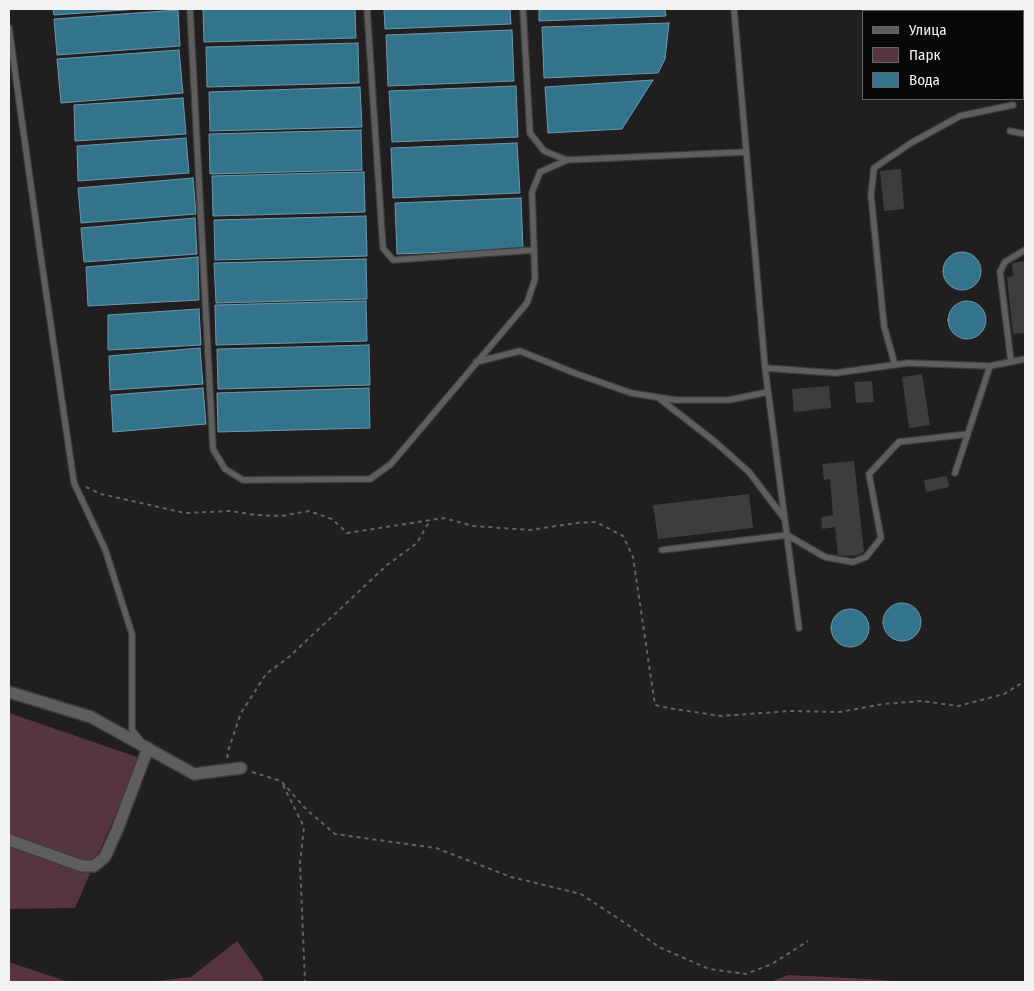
<!DOCTYPE html>
<html>
<head>
<meta charset="utf-8">
<style>
	body { margin:0 }
	#map { position:relative; width:1034px; height:991px; overflow:hidden; background:#201e1e; font-family:"Fira Sans Condensed",sans-serif }
	canvas { display:block }
	.frame { position:absolute; inset:0; border:10px solid #f3f2f2; pointer-events:none }
	.legend { position:absolute; left:862px; top:10px; width:162px; height:90px; box-sizing:border-box; background:#090808; border:1px solid #676666; margin:0; padding:6px 9px; list-style:none; font-size:15px; color:#f3f2f2 }
	.legend li { display:flex; align-items:center; gap:10px; height:25px }
	.legend b { width:25px; border:1px solid #676666 }
</style>
</head>
<body>
<div id="map">
<canvas width="1034" height="991"></canvas>
<div class="frame"></div>
<ul class="legend">
<li><b style="height:6px;background:#605d5e"></b>Улица</li>
<li><b style="height:14px;background:#563541"></b>Парк</li>
<li><b style="height:14px;background:#34738c"></b>Вода</li>
</ul>
</div>
<script>
const c = document.querySelector('canvas').getContext('2d');
c.lineJoin = 'round';
function fill(path, color) { c.fillStyle = color; c.fill(path, 'evenodd'); }
const shape = rows => new Path2D(rows.map(r => 'M' + r).join(''));
function strokePath(path, color, width, dash) { c.strokeStyle = color; c.lineWidth = width; c.lineCap = dash ? 'butt' : 'round'; c.setLineDash(dash || []); c.stroke(path); }
const green = shape([
	[9,713,140,758,75,908,9,909],
	[237,941,262,976,263,982,148,982,191,977],
	[9,962,69,982,9,982],
	[788,975,885,980,899,982,770,982]
]);
const water = shape([
	[53,9,140,9,54,15,53,9],
	[203,9,355,9,356,38,204,42,203,9],
	[384,9,510,9,511,24,385,29,384,9],
	[539,9,665,9,666,16,539,21,539,9],
	[977,9,1025,9,1025,50,1023,53,1023,11,975,11,977,9],
	[178,10,180,46,57,55,54,19,178,10],
	[669,23,665,59,658,73,544,78,542,27,669,23],
	[512,30,514,81,388,86,386,35,512,30],
	[358,43,359,83,207,87,206,47,358,43],
	[179,50,183,93,61,103,57,59,179,50],
	[653,80,622,129,548,133,545,87,653,80],
	[516,86,518,137,392,142,389,91,516,86],
	[360,87,362,127,210,131,209,92,360,87],
	[183,98,186,134,75,141,74,105,183,98],
	[361,130,362,170,210,174,209,134,361,130],
	[186,138,189,173,78,181,77,146,186,138],
	[517,143,520,193,393,198,391,148,517,143],
	[364,172,365,212,213,216,212,176,364,172],
	[193,178,196,214,81,223,78,188,193,178],
	[521,198,523,249,397,254,395,203,521,198],
	[366,216,367,256,215,260,214,220,366,216],
	[195,218,197,254,84,262,81,228,195,218],
	'943 271a19 19 0 1 1 38 0a19 19 0 1 1-38 0Z',
	[198,257,199,300,88,306,86,267,198,257],
	[366,259,367,299,216,303,214,263,366,259],
	'948 320a19 19 0 1 1 38 0a19 19 0 1 1-38 0Z',
	[366,301,367,341,216,345,215,305,366,301],
	[199,309,201,345,108,350,108,315,199,309],
	[369,345,370,385,218,389,217,349,369,345],
	[200,348,203,384,110,390,109,356,200,348],
	[203,388,206,424,113,432,111,395,203,388],
	[369,388,370,428,218,432,217,393,369,388],
	'883 622a19 19 0 1 1 38 0a19 19 0 1 1-38 0Z',
	'831 628a19 19 0 1 1 38 0a19 19 0 1 1-38 0Z'
]);
const building = shape([
	[901,169,904,209,884,211,880,171],
	[1025,261,1025,333,1013,334,1007,277,1013,276,1012,263],
	[922,374,930,425,909,428,902,377],
	[872,381,874,402,856,403,854,382],
	[829,386,831,408,794,412,792,389],
	[854,461,864,552,858,555,847,556,838,555,835,527,822,529,821,517,833,515,830,479,824,480,822,464],
	[947,476,949,487,926,492,924,480],
	[749,494,753,528,658,539,653,505]
]);
const path = shape([
	[86,487,101,494,185,513,231,511,255,515,282,516,309,511,332,519,347,533,444,518,473,526,530,530,576,523,596,522,623,536,633,557,655,705,668,708,721,716,790,711,840,712,883,704,922,701,958,706,1004,694,1025,681],
	[227,758,229,748,241,713,266,674,289,657,387,565,417,543,430,520],
	[252,772,281,781,306,809,335,834,436,848,511,877,581,894,625,923,659,947,709,969,746,974,772,964,808,941],
	[283,785,304,827,300,863,305,982]
]);
const lane = shape([
	[190,9,213,449,225,469,243,480,370,479,391,464,527,303,535,279,532,192,540,172,567,160,746,152],
	[367,9,383,248,393,260,534,250],
	[523,9,530,133,544,151,567,160],
	[734,9,765,368,799,628],
	[9,28,40,251,74,483,105,549,132,634,132,730,141,741],
	[1010,131,1025,134],
	[476,362,520,351,577,374,631,393,675,400,729,400,768,392],
	[1011,362,1000,272,1005,262,1025,250],
	[895,365,884,326,871,195,874,168,911,143,960,116,1013,105],
	[765,368,835,373,908,363,990,366,1025,359],
	[660,399,714,441,749,472,784,518],
	[955,473,990,366],
	[662,550,787,535,825,557,853,562,866,557,881,538,869,474,899,442,968,434]
]);
const street = shape([
	[9,692,91,717,194,774,241,768],
	[9,840,82,866,94,866,105,857,117,830,148,748]
]);
fill(green, '#563541');
fill(water, '#34738c');
strokePath(water, '#6d99ab', 1);
fill(building, '#3f3c3d');
strokePath(lane, '#3d3b3b', 8);
strokePath(street, '#3d3b3b', 14);
strokePath(path, '#656464', 2, [4, 4]);
strokePath(lane, '#605d5e', 5.5);
strokePath(street, '#605d5e', 11);
</script>
</body>
</html>
